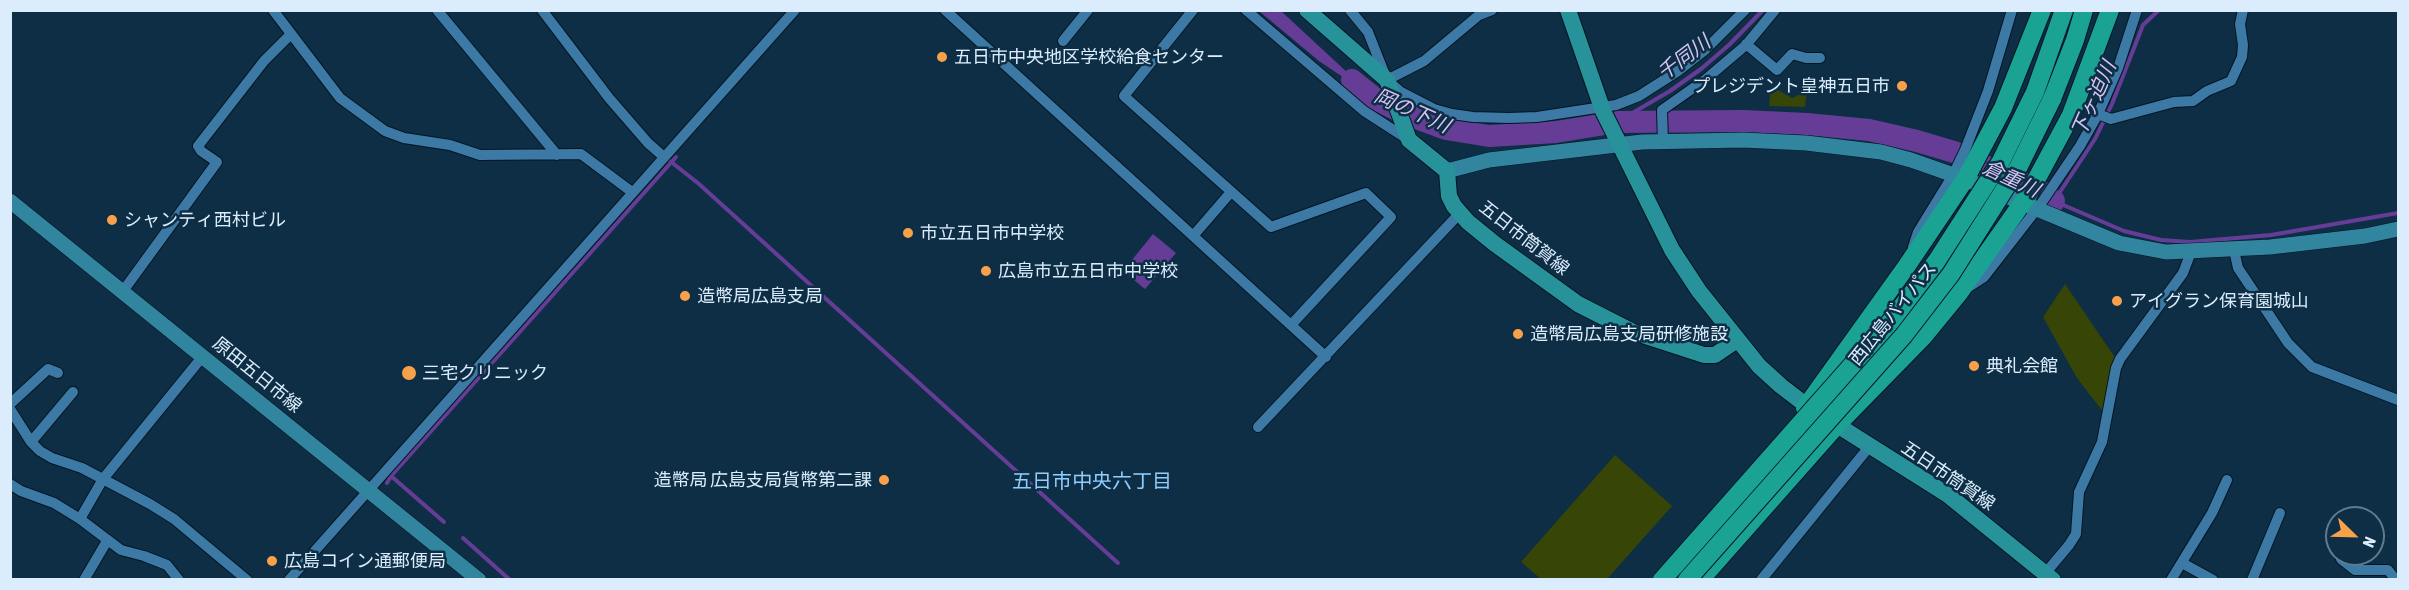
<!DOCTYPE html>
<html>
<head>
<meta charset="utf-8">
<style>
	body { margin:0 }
	#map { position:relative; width:2409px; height:590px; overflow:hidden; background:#0e2e45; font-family:"Asap Condensed",sans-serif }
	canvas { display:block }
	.frame { position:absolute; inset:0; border:12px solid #dbedfc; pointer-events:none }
	.north { position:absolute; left:2325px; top:506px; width:60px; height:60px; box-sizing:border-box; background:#0e2e45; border:2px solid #607a8e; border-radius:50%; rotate:113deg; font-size:16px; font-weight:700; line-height:24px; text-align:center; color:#dbedfc }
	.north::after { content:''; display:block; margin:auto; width:21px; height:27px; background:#f8a14a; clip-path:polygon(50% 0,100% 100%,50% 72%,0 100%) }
</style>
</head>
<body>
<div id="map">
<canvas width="2409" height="590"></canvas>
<div class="frame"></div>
<div class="north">N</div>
</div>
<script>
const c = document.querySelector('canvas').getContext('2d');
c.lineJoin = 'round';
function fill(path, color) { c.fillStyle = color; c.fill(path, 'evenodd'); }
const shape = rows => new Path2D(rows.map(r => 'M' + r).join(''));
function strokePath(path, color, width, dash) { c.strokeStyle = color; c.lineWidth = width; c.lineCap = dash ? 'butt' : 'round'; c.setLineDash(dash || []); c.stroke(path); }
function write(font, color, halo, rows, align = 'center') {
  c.font = font + ' "Asap Condensed","Noto Sans JP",sans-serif'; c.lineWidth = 5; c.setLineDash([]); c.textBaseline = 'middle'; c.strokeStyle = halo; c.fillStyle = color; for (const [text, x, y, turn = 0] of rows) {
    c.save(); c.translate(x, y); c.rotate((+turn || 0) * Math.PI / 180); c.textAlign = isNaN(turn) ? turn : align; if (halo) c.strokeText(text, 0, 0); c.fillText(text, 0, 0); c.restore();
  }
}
const green = shape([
	[1771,86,1792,98,1807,91,1805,107,1769,106],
	[2065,284,2116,359,2104,413,2077,378,2043,317],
	[1615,455,1672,506,1607,579,1541,579,1521,562]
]);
const water = shape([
	[1259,11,1281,11,1377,100,1319,61],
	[1153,234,1176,253,1145,289,1123,271]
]);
const stream = shape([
	[2159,10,2143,25,2112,104,2095,139,2054,201,2124,231,2161,240,2190,242,2271,235,2398,213],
	[1617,122,1670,91,1701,69,1730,44,1763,10],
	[670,161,699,184,1118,563],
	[391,476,676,157],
	[387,483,391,476,444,522],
	[463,538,510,580]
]);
const river = shape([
	[1352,80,1377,100,1405,114,1446,129,1489,136,1556,132,1617,122,1743,121,1807,124,1869,130,1917,141,1954,152,2040,191,2054,201]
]);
const street = shape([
	[273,10,340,98,385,131,404,138,450,145,480,155,581,154,632,192],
	[437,10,557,155],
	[542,10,609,98,648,143,664,157],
	[945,10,1326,357],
	[1193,10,1124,96,1271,227,1366,193,1391,217,1291,325],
	[1246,10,1364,111,1409,140],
	[1350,10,1368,32,1387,80,1401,92,1434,109,1452,114,1473,117,1509,118,1537,117,1616,105,1639,96,1678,71,1705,50,1745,10],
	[1063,41,1088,10],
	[1746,44,1777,70,1792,54,1806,58,1820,58],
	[1387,80,1424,61,1479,15,1492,10],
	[2098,114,2111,119,2174,102,2193,101,2207,91,2231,81,2242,57,2243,45,2240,24,2243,10],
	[1663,141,1662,110,1706,79,1746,45,1775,10],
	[1193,236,1231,192],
	[1913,247,1918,232,1953,175,1965,150,1988,91,2012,10],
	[2234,250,2238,268,2288,343,2312,367,2398,400],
	[1967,288,1984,277,2040,205,2080,146,2098,114,2118,68,2137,10],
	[123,291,217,162,201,151,198,146,264,61,291,34],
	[10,404,48,369,58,373],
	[10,409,31,442,40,451,52,458,82,468,150,504,174,519,247,580],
	[1258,427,1460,213],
	[31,442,73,392],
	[10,484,21,491,54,503,80,519,121,550,144,556,167,565,179,580],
	[80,519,103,479,203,356],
	[2341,554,2341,559,2355,570,2388,570,2396,580],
	[2182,563,2213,580],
	[2043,576,2069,545,2076,534,2079,492,2102,442,2116,368,2120,359,2183,273,2191,252],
	[84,580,107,541],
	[289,580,795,10],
	[1761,580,1869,447],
	[2171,580,2212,513,2227,480],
	[2252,580,2280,513]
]);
const secondary = shape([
	[1447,171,1489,160,1642,142,1743,140,1806,143,1881,152,1911,160,1965,179,2119,243,2166,252,2270,247,2365,236,2398,229],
	[10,201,479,580]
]);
const primary = shape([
	[1307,10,1387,80,1409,140,1447,171,1449,196,1454,206,1468,222,1495,244,1578,304,1633,332,1704,355,1715,355,1737,340],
	[1568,10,1603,111,1672,250,1699,291,1759,366,1781,386,1807,406,1948,495,2053,580]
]);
const highway = shape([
	[2035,92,2064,10],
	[2052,99,2075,40,2084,10],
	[1805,408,1906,267,1966,178,2003,108,2042,10],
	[1700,580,1837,425,1923,337,1959,293,2028,195,2071,115,2110,10]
]);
const highwayBridge = shape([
	[1662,580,1891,321,1936,262,2001,161,2035,92],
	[1687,580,1904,335,1951,274,2018,168,2052,99]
]);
const markers = [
	[942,57,6,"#f8a14a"],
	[1902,86,6,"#f8a14a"],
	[112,220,6,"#f8a14a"],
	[908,233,6,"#f8a14a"],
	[986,271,6,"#f8a14a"],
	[685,296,6,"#f8a14a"],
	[2117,301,6,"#f8a14a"],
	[1518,334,6,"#f8a14a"],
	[1974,366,6,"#f8a14a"],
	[409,373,8,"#f8a14a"],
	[884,480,6,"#f8a14a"],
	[272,561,6,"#f8a14a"]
];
const poiNames = [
	["五日市中央地区学校給食センター",954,57],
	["プレジデント皇神五日市",1890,86,"right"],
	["シャンティ西村ビル",124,220],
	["市立五日市中学校",920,233],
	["広島市立五日市中学校",998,271],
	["造幣局広島支局",697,296],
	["アイグラン保育園城山",2129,301],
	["造幣局広島支局研修施設",1530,334],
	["典礼会館",1986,366],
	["三宅クリニック",422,373],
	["造幣局 広島支局貨幣第二課",872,480,"right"],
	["広島コイン通郵便局",284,561]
];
const streetNames = [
	["五日市筒賀線",1524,238,38],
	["西広島バイパス",1893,314,-51],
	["原田五日市線",257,375,39],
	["五日市筒賀線",1948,476,34]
];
const waterNames = [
	["千同川",1684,58,-37],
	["下ヶ迫川",2094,99,-66],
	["岡の下川",1412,111,24],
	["倉重川",2011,179,25]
];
const neighbourhoodNames = [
	["五日市中央六丁目",1092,482]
];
fill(green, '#374506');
fill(water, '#663d96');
strokePath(stream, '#663d96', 4);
strokePath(river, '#663d96', 22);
strokePath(street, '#041623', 12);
strokePath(secondary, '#041623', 16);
strokePath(primary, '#041623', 18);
strokePath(highway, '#041623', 20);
strokePath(street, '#3d79a5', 10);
strokePath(secondary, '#32859f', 15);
strokePath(primary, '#28929a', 16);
strokePath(highway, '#1aa292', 18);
strokePath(highwayBridge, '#041623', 20, []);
strokePath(highwayBridge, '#1aa292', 18);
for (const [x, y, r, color] of markers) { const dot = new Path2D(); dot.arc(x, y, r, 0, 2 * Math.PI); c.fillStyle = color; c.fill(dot); strokePath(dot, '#0e2e45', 2); }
write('18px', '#dbedfc', '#0e2e45', poiNames, 'left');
write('18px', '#dbedfc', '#0e2e45', streetNames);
write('italic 20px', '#d6c3f4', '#0e2e45', waterNames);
write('20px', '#8fcdfd', '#0e2e45', neighbourhoodNames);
</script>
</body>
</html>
